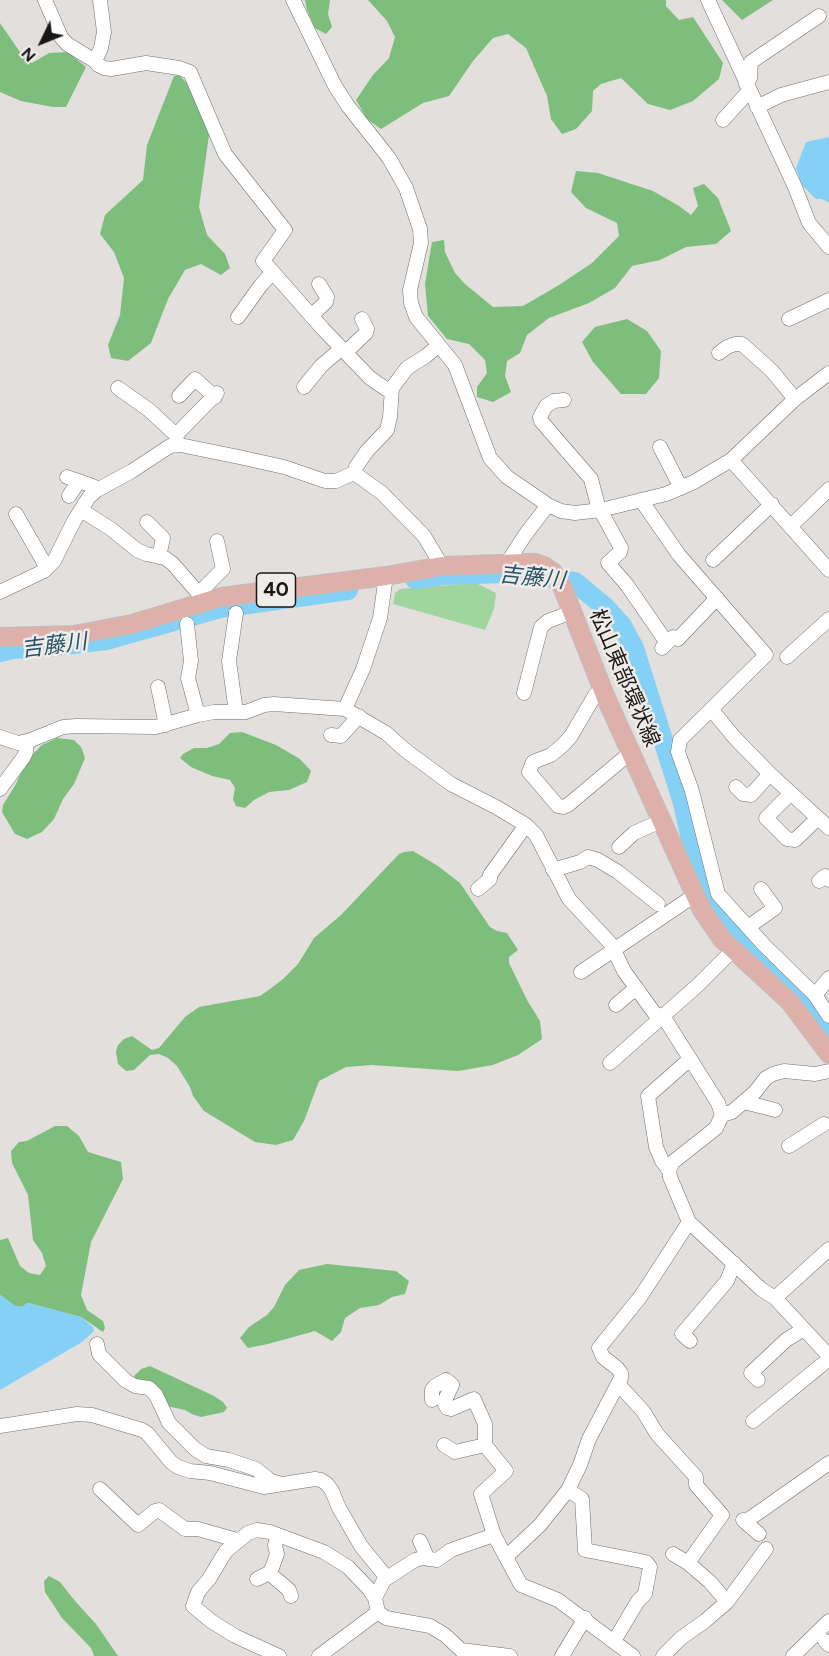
<!DOCTYPE html>
<html>
<head>
<meta charset="utf-8">
<style>
	body { margin:0 }
	#map { position:relative; width:829px; height:1656px; overflow:hidden; background:#e2dfdd; font-family:Figtree,sans-serif }
	canvas { display:block }
	.north { position:absolute; left:12px; top:12px; width:60px; height:60px; -webkit-text-stroke:4px #efecea; paint-order:stroke; rotate:227deg; font-size:16px; font-weight:700; line-height:24px; text-align:center; color:#191717 }
	.north::after { content:''; display:block; margin:auto; width:21px; height:27px; background:#191717; clip-path:polygon(50% 0,100% 100%,50% 72%,0 100%) }
</style>
</head>
<body>
<div id="map">
<canvas width="829" height="1656"></canvas>
<div class="north">N</div>
</div>
<script>
const c = document.querySelector('canvas').getContext('2d');
c.lineJoin = 'round';
function fill(path, color) { c.fillStyle = color; c.fill(path, 'evenodd'); }
const shape = rows => new Path2D(rows.map(r => 'M' + r).join(''));
function strokePath(path, color, width, dash) { c.strokeStyle = color; c.lineWidth = width; c.lineCap = dash ? 'butt' : 'round'; c.setLineDash(dash || []); c.stroke(path); }
function write(font, color, halo, rows, align = 'center') {
  c.font = font + ' Figtree,"Noto Sans JP",sans-serif'; c.lineWidth = 5; c.setLineDash([]); c.textBaseline = 'middle'; c.strokeStyle = halo; c.fillStyle = color; for (const [text, x, y, turn = 0] of rows) {
    c.save(); c.translate(x, y); c.rotate((+turn || 0) * Math.PI / 180); c.textAlign = isNaN(turn) ? turn : align; if (halo) c.strokeText(text, 0, 0); c.fillText(text, 0, 0); c.restore();
  }
}
const green = shape([
	[476,583,496,593,494,609,485,630,393,604,395,593,400,589]
]);
const forest = shape([
	[305,0,330,0,328,14,332,27,326,34,315,28,307,10],
	[368,0,666,0,666,6,679,20,693,17,723,63,719,79,693,101,670,110,648,104,621,78,601,84,593,91,592,111,576,129,562,134,551,119,547,96,526,48,508,34,493,38,473,61,449,96,423,103,381,129,367,119,356,100,373,75,389,58,395,37,387,21],
	[722,0,773,0,742,20],
	[0,23,22,55,32,63,49,53,68,52,86,67,66,107,53,107,21,101,0,92],
	[179,75,189,85,209,135,199,207,207,235,225,254,230,268,221,275,201,264,185,270,168,299,151,343,128,361,111,358,108,345,120,315,124,278,114,252,100,234,105,215,143,180,147,145,174,76],
	[576,171,598,173,653,191,679,206,691,215,698,206,693,188,704,184,718,198,731,231,716,244,686,247,660,260,632,266,615,288,589,303,549,318,527,335,520,353,507,361,505,376,511,392,493,402,477,397,477,387,487,373,485,360,469,344,447,339,428,316,425,284,432,242,444,240,445,252,455,273,465,284,493,307,523,306,559,285,592,263,619,236,617,223,586,208,571,192],
	[627,319,647,331,661,351,659,378,646,394,621,394,593,362,582,342,595,327],
	[242,732,276,745,300,759,311,771,307,782,289,790,269,792,254,800,245,808,236,806,233,799,235,788,230,780,212,776,191,767,180,758,183,754,194,748,207,748,219,744,230,733],
	[57,738,74,740,81,747,85,758,74,784,63,799,54,819,42,832,27,839,15,834,2,812,3,805,16,784,26,761,42,745],
	[413,851,438,866,460,883,490,927,497,931,507,933,518,950,509,957,509,963,527,1000,540,1021,542,1039,518,1055,493,1065,458,1071,372,1065,346,1067,319,1081,304,1121,293,1140,276,1145,255,1142,204,1111,193,1096,190,1087,177,1066,168,1058,159,1054,150,1055,134,1070,126,1071,118,1064,116,1052,118,1045,124,1039,132,1036,152,1050,159,1048,185,1017,199,1007,260,996,270,989,283,979,298,964,314,938,341,915,399,854,404,852],
	[55,1126,67,1126,79,1136,88,1152,121,1162,123,1179,91,1242,81,1295,87,1310,103,1321,105,1328,103,1332,81,1317,28,1303,22,1307,15,1306,0,1295,0,1240,8,1238,20,1266,29,1273,40,1275,46,1266,42,1253,33,1240,28,1195,12,1163,11,1151,19,1142,27,1141],
	[327,1264,396,1271,409,1281,405,1294,392,1297,379,1305,360,1308,345,1318,341,1332,332,1341,315,1331,268,1344,248,1348,240,1338,249,1327,267,1315,274,1307,285,1285,299,1270],
	[150,1366,214,1396,223,1402,227,1408,224,1412,201,1417,192,1414,185,1410,167,1406,138,1383,134,1376,141,1369],
	[49,1576,60,1582,75,1601,96,1624,118,1656,94,1656,91,1648,62,1618,45,1592,44,1581]
]);
const water = shape([
	[829,137,829,203,822,199,816,199,801,184,796,168,806,142],
	[0,1295,15,1306,22,1307,28,1303,81,1317,93,1327,94,1331,82,1342,0,1390]
]);
const river = shape([
	[415,579,443,575,506,573,540,576,575,582,606,608,622,626,634,648,683,803,700,880,708,897,716,909,744,938,804,997,829,1035],
	[0,652,12,649,47,647,106,640,220,608,348,590]
]);
const minor = shape([
	[45,0,61,37,67,44,95,61],
	[100,0,104,32,101,48,95,61,98,65,104,68,111,69,146,63,179,68,190,72,225,154,285,230,263,261,323,329,370,378,386,389,392,388,407,368,426,356,439,345],
	[293,0,335,86,348,106,389,158,406,188,420,229,421,243,410,290,411,303,416,317,455,365,490,458,507,477,548,505,561,511,575,513,601,510,666,494,694,482,731,460,795,399,829,373],
	[708,0,795,187,809,223,829,247],
	[746,84,750,78,751,62,819,16],
	[757,107,781,95,829,82],
	[723,120,749,91],
	[311,316,326,302,327,297,319,284],
	[238,317,261,285,273,272],
	[789,319,829,300],
	[346,352,366,333,367,329,362,319],
	[719,353,727,347,735,344,742,344,772,371,795,399],
	[304,387,321,366,342,348],
	[118,388,149,410,176,435,178,445],
	[179,396,195,379,215,397],
	[564,400,554,401,546,406,540,417,541,421,591,479,598,506,621,548,620,552,608,563,627,585,667,643],
	[176,435,217,393],
	[660,447,681,488],
	[731,460,829,570],
	[354,473,356,467,367,451,387,430,390,417,392,388],
	[67,477,93,486,97,490],
	[69,496,79,481],
	[641,500,679,555,766,655,680,740,678,752,692,791,718,894,764,945,815,995,829,1016],
	[81,510,111,529,137,550,146,554,165,558,173,564,206,602],
	[16,514,47,568],
	[147,522,163,538,159,557],
	[791,526,829,489],
	[713,560,772,504],
	[507,563,525,535,548,505],
	[0,592,44,571,54,561,74,521,89,497,97,490,132,471,170,446,180,445,239,457,284,467,325,481,336,481,354,473,382,493,424,536,442,566],
	[199,593,223,569,217,541],
	[187,624,191,661,188,678,198,715],
	[662,648,673,637,678,639,717,598],
	[787,657,829,619],
	[158,687,166,725],
	[603,690,595,695,571,736,563,745,551,755,533,762,529,772,558,806,563,807,568,805,630,753],
	[524,693,541,627,548,621,572,612],
	[345,709,363,669,380,618,386,576],
	[711,709,734,737,770,774,829,828],
	[236,712,229,661,236,613],
	[331,735,341,736,359,716],
	[0,737,18,743,31,740,63,727,76,726,156,727,198,715,214,712,246,712,264,705,274,704,345,709,386,733,405,750,451,784,496,807,526,825,536,835,569,899,611,944,624,971,655,1014,663,1016,718,1103,722,1115,716,1128,673,1162,669,1170,670,1177,689,1222,761,1289,775,1298,829,1356],
	[736,787,743,794,751,795,770,774],
	[0,789,23,758,26,752,26,742],
	[790,794,766,818,787,839,795,840,818,818],
	[619,847,634,833,661,821],
	[553,870,580,862,588,857,598,860,618,872,658,904],
	[819,881,825,876,829,880],
	[478,889,490,879,490,875,526,825],
	[748,927,775,908,761,889],
	[581,972,695,895],
	[815,995,829,978],
	[616,1005,630,993,638,990],
	[610,1063,698,985,733,950],
	[744,1102,775,1110],
	[722,1115,732,1112,755,1092,766,1078,773,1074,784,1071,815,1074,829,1071],
	[789,1146,824,1124],
	[669,1170,662,1161,656,1147,648,1096,690,1059],
	[775,1298,829,1249],
	[690,1341,682,1334,727,1281,734,1263],
	[97,1344,99,1354,126,1381,135,1386,149,1388,156,1395,169,1423,195,1449,206,1456,229,1460,256,1469,271,1481,282,1484],
	[758,1380,751,1373,786,1340,804,1329],
	[619,1385,643,1411,657,1434,696,1477,696,1485,722,1515,688,1563,710,1582,727,1602,705,1621,681,1638,663,1656],
	[432,1400,432,1390,435,1386,446,1380,452,1385,444,1402,447,1408,451,1409,474,1399,485,1424,485,1445,506,1471,481,1494,494,1535,521,1585,558,1600,633,1656],
	[753,1421,829,1359],
	[0,1426,77,1414,92,1415,142,1430,147,1433,171,1462,178,1467,190,1471,210,1473,264,1487,315,1479,321,1480,327,1484,332,1491,339,1508,361,1546,387,1578],
	[444,1445,455,1452,485,1445],
	[100,1489,138,1525,155,1511,159,1510,185,1529,198,1529,237,1540],
	[568,1490,582,1499,585,1550,646,1562,650,1567,645,1594,638,1601,614,1641],
	[743,1520,759,1534],
	[745,1522,829,1463],
	[420,1541,428,1559],
	[673,1554,688,1563],
	[506,1557,540,1525,568,1490,580,1465,589,1439,621,1378,621,1373,617,1368,603,1357,599,1348,641,1296,689,1222],
	[269,1573,289,1590,291,1596],
	[257,1579,269,1573,272,1568,277,1554,275,1545,278,1535],
	[375,1598,384,1580,415,1560,423,1558,437,1560,451,1550,494,1535],
	[727,1602,766,1549],
	[378,1612,386,1618,430,1626,445,1635,461,1650,510,1656],
	[825,1641,829,1645],
	[279,1656,235,1636,211,1621,193,1606,198,1592,209,1579,226,1551,248,1533,257,1530,270,1532,324,1552,348,1567,369,1589,375,1598,378,1612,319,1656],
	[562,1656,585,1618],
	[793,1656,829,1621]
]);
const major = shape([
	[0,637,74,635,132,624,221,597,386,576,442,566,526,563,536,563,544,566,553,572,562,586,606,698,702,910,722,939,790,1002,829,1054]
]);
const shields = [
	[276,590,39]
];
const shieldNames = [
	["40",276,590]
];
const streetNames = [
	["松山東部環状線",624,678,67]
];
const waterNames = [
	["吉藤川",532,578,6],
	["吉藤川",54,646,-7]
];
fill(green, '#a0d59e');
fill(forest, '#7ebe7c');
fill(water, '#85d1f5');
strokePath(river, '#85d1f5', 20);
strokePath(minor, '#726f6d', 15);
strokePath(major, '#bfbebe', 20);
strokePath(minor, '#fff', 14);
strokePath(major, '#deb0aa', 18);
for (const [x, y, w] of shields) { const box = new Path2D(); box.roundRect(x - w / 2, y - 17, w, 34, 4.5); c.fillStyle = '#efecea'; c.fill(box); strokePath(box, '#191717', 1.5); }
write('bold 20px', '#191717', null, shieldNames);
write('21px', '#191717', '#efecea', streetNames);
write('italic 22px', '#285366', '#efecea', waterNames);
</script>
</body>
</html>
